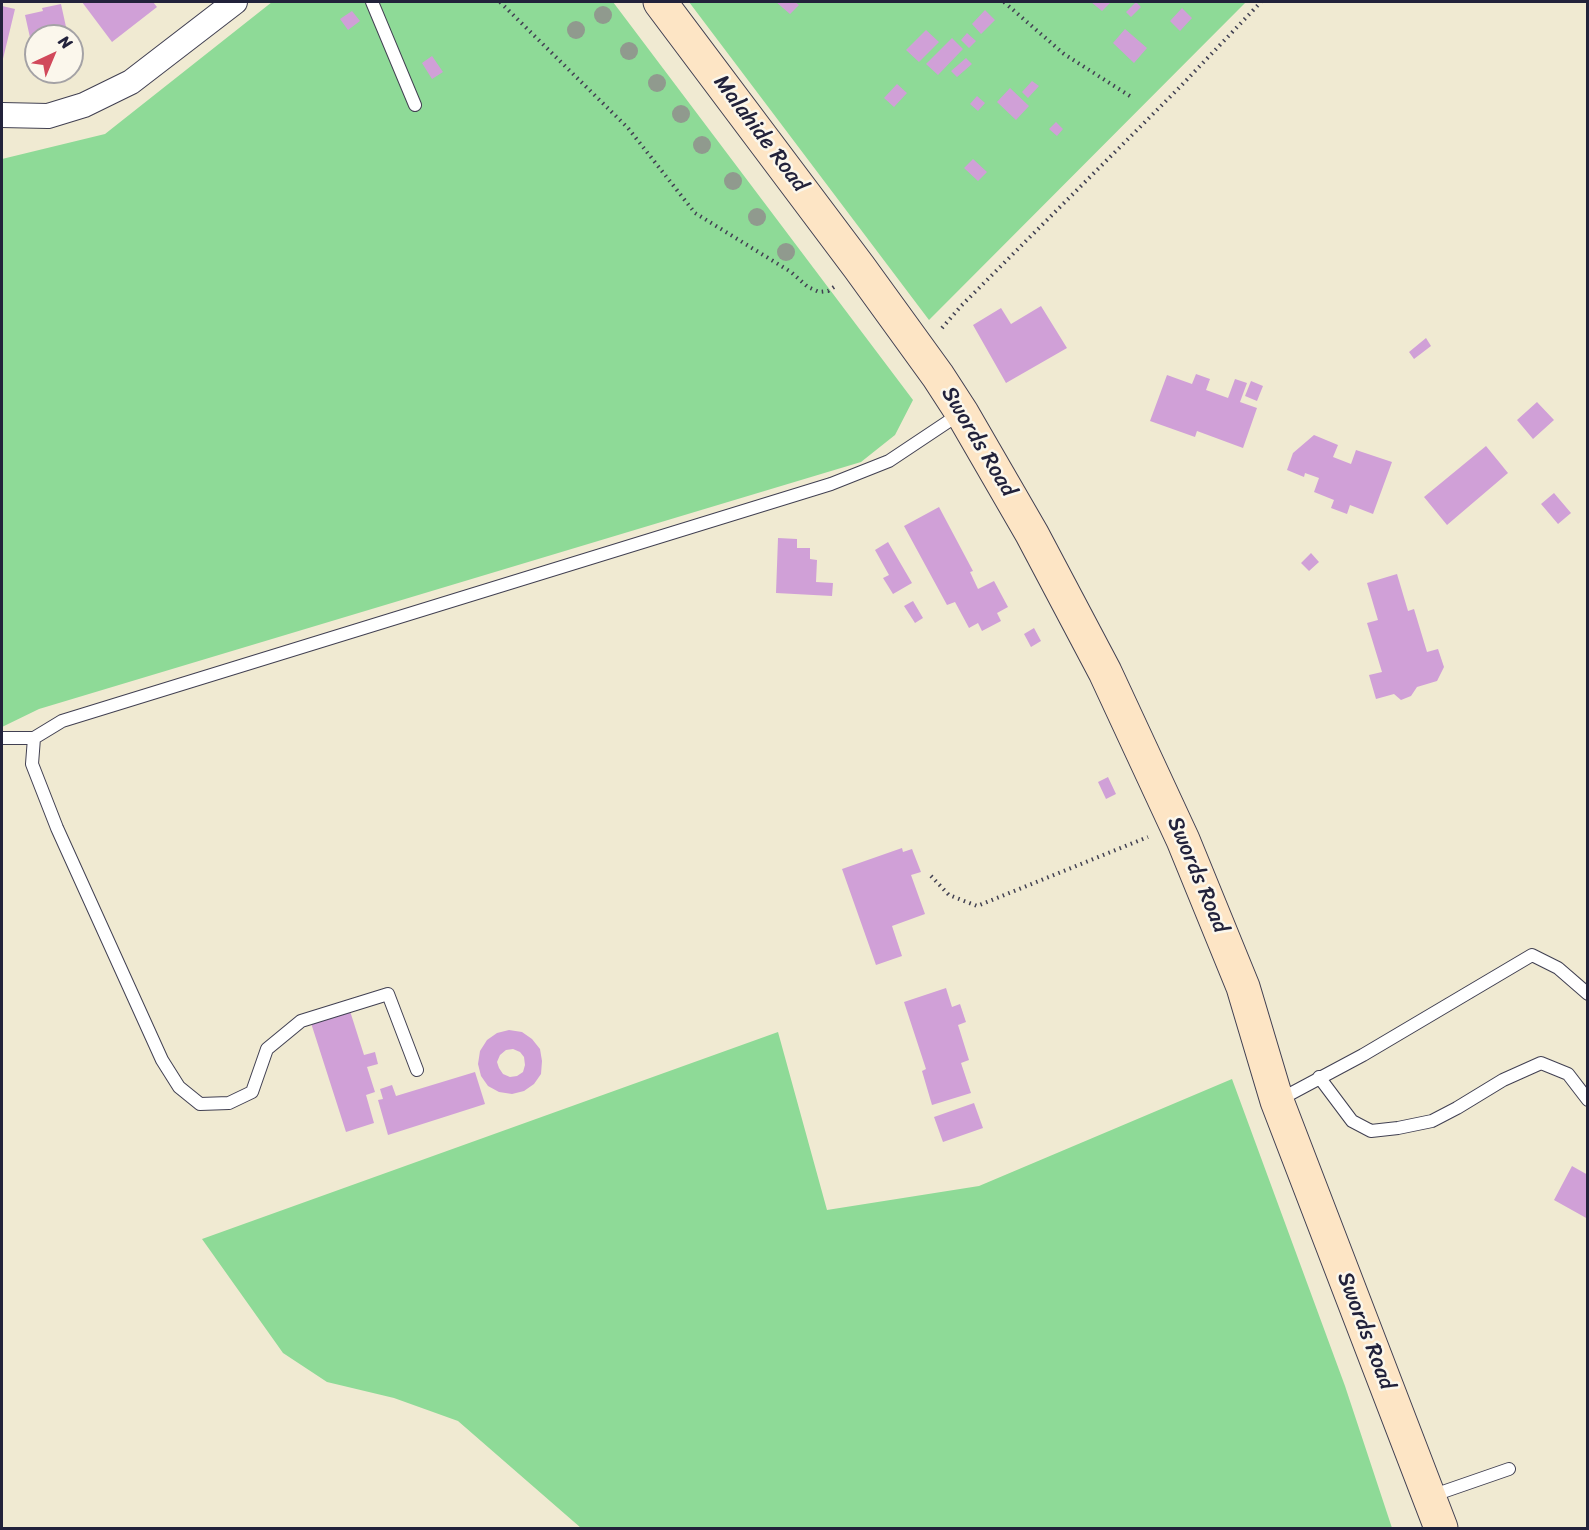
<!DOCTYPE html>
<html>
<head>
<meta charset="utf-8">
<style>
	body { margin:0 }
	#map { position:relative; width:1589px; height:1530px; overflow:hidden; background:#f0ead2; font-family:Sriracha,sans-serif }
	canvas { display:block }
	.frame { position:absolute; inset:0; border:3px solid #22223b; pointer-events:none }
	.north { position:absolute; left:24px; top:24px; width:60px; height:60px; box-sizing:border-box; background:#fbf7ec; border:2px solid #a4a2a5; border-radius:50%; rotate:44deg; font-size:16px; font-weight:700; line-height:24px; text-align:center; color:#22223b }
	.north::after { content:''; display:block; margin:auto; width:21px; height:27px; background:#d1495b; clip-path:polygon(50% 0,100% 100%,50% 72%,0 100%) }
</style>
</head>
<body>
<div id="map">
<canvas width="1589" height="1530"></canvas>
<div class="frame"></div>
<div class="north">N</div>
</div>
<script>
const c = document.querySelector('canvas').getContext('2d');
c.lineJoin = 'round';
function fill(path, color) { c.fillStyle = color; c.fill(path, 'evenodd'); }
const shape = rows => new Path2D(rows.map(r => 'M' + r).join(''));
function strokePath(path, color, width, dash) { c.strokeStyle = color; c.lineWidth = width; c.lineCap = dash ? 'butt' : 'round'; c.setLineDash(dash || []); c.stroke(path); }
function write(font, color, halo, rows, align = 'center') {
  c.font = font + ' Sriracha,sans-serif'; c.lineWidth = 5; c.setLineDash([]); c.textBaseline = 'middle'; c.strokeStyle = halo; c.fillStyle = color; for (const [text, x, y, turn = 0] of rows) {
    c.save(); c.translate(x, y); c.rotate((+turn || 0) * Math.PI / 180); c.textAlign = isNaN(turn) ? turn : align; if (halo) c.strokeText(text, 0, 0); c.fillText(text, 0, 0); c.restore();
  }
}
const green = shape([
	[272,2,613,2,913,400,895,435,861,462,39,709,2,727,2,159,105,134],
	[689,2,1246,2,929,320],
	[778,1032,827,1210,979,1186,1232,1079,1345,1386,1392,1528,581,1528,458,1421,394,1398,327,1382,283,1353,202,1239]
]);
const building = shape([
	[82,2,153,2,157,7,112,42],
	[776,2,795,2,799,5,790,14],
	[1091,2,1111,2,1102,11],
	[1136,2,1141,7,1131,17,1126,12],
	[61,4,68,36,36,36,35,60,25,15,43,11,42,8],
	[2,6,15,9,2,63],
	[1182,8,1192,18,1180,31,1170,21],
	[985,10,995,20,981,34,972,24],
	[352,11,360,21,348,30,340,19],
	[1125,29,1147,48,1134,63,1113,43],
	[926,30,939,42,919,62,906,50],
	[967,33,976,41,969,48,961,40],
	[952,38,963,49,938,75,926,64],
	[432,56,443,72,432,79,422,63],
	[966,58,972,64,957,77,951,71],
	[1032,81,1039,86,1028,98,1022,92],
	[897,84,907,93,894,107,884,98],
	[1010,88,1029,106,1016,120,997,102],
	[977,96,985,103,978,111,970,104],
	[1056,122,1063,129,1057,136,1049,129],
	[973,159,987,172,978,181,964,168],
	[1041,306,1067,348,1006,383,973,325,1001,308,1011,324],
	[1426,338,1431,346,1414,359,1409,352],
	[1196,374,1210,379,1206,390,1228,398,1235,379,1247,383,1240,402,1257,408,1243,448,1197,431,1195,437,1150,421,1167,375,1192,384],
	[1251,381,1263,386,1257,401,1245,396],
	[1537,402,1554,420,1533,439,1517,420],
	[1314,435,1338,445,1333,457,1351,464,1356,450,1392,462,1373,514,1350,505,1347,514,1331,508,1334,500,1314,492,1319,478,1305,473,1304,477,1287,470,1293,453],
	[1486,446,1508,473,1447,525,1424,497],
	[1554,493,1571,513,1558,524,1541,504],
	[939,507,973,571,970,572,978,589,994,581,1008,607,997,613,1001,621,982,631,978,623,969,628,955,602,947,605,904,526],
	[778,538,797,539,797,548,810,548,810,559,817,560,816,582,833,583,832,596,776,593],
	[888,542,912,583,893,594,883,578,889,575,875,550],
	[1311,553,1319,562,1309,571,1301,563],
	[1397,574,1408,611,1414,609,1427,652,1438,649,1444,667,1437,681,1417,687,1411,696,1401,700,1394,694,1376,699,1369,675,1382,672,1367,623,1378,620,1367,583],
	[913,601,923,618,915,623,904,606],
	[1034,628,1041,641,1031,647,1024,634],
	[1108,777,1116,794,1106,799,1098,782],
	[902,848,903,852,912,849,921,872,911,875,925,914,892,926,902,956,876,965,842,869],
	[946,988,952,1007,960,1004,966,1022,958,1025,969,1060,961,1063,971,1093,932,1105,922,1071,926,1069,904,1002],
	[350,1011,364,1055,375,1052,378,1064,367,1067,375,1092,366,1095,374,1123,346,1132,311,1023],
	[509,1030,522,1032,532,1039,540,1049,542,1061,541,1074,534,1084,524,1091,512,1094,499,1092,488,1086,481,1076,478,1064,480,1051,487,1040,497,1033],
	[513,1049,520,1052,524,1057,525,1065,523,1072,517,1076,510,1077,503,1074,499,1068,497,1062,500,1055,506,1050],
	[475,1072,485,1104,388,1135,378,1100,383,1099,380,1089,392,1085,396,1096],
	[974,1103,983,1128,943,1142,934,1117],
	[1572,1166,1588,1175,1588,1219,1554,1200]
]);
const path = shape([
	[500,2,628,128,695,213,791,272,808,287,819,292,828,291,834,287],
	[1004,2,1064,54,1133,98],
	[942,328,961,306,1177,90,1261,2],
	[931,876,949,895,977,906,1148,837]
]);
const service = shape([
	[372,2,415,105],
	[2,738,34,738,62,721,831,484,889,461,961,413],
	[34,738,32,764,57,828,162,1060,179,1087,200,1104,229,1103,252,1092,267,1049,301,1021,388,994,417,1070],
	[1319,1077,1352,1121,1371,1131,1398,1128,1432,1121,1457,1108,1503,1080,1541,1063,1568,1074,1588,1100],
	[1277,1101,1363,1055,1532,955,1558,968,1588,994],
	[1431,1496,1509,1469]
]);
const minor = shape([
	[2,115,48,116,84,105,131,82,235,2]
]);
const secondary = shape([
	[660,2,859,267,938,376,962,413,1032,534,1105,672,1183,840,1243,987,1277,1101,1441,1528]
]);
const trees = [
	[603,15],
	[576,30],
	[629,51],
	[657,83],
	[681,114],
	[702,145],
	[733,181],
	[757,217],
	[786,252]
];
const streetNames = [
	["Malahide Road",760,134,53],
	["Swords Road",978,442,59],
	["Swords Road",1197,875,67],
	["Swords Road",1365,1331,69]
];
fill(green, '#8eda97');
fill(building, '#d0a0d7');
strokePath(service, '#414052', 14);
strokePath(minor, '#414052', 26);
strokePath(secondary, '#414052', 35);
strokePath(path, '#414052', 4, [1.5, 4.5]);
strokePath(service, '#fff', 12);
strokePath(minor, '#fff', 24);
strokePath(secondary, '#fde5c5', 33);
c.fillStyle = '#909a8e';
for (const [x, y] of trees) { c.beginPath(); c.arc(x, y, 9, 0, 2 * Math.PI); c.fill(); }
write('22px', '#22223b', '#fbf7ec', streetNames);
</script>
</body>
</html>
